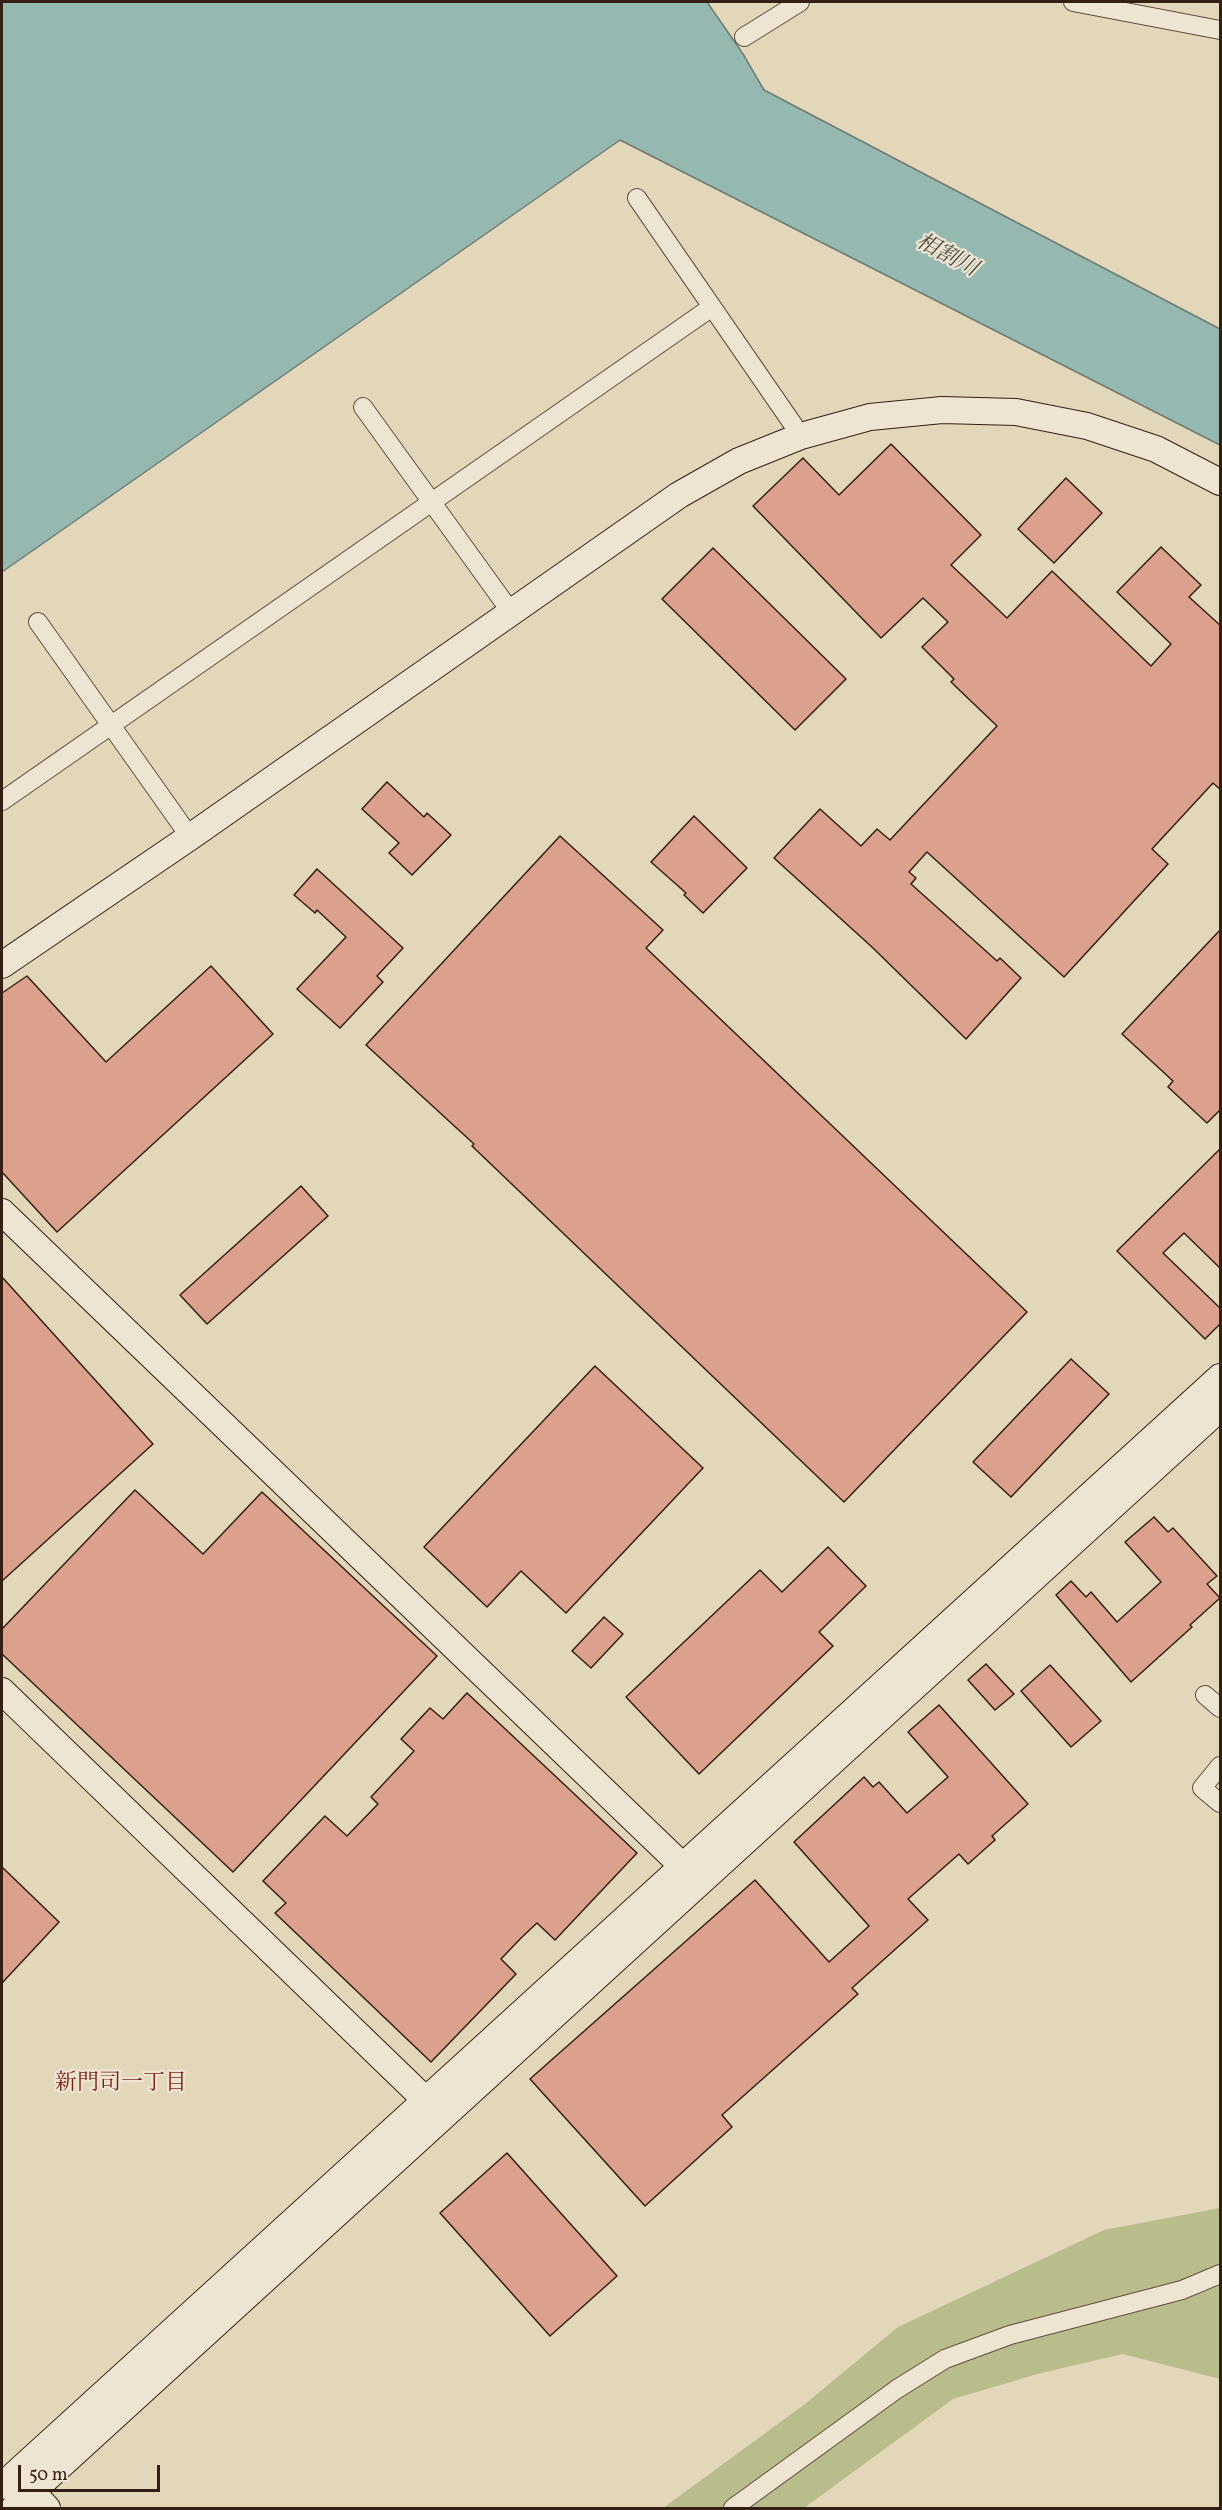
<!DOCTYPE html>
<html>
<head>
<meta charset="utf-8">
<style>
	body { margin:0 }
	#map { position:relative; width:1222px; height:2510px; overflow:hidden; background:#e3d7b9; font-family:Vollkorn,serif }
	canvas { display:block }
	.frame { position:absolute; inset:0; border:3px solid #351f14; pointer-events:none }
	.scale { position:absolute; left:18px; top:2465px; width:142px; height:27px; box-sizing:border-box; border:3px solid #351f14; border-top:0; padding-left:8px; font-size:18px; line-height:21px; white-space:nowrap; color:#351f14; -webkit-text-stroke:4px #ede5d2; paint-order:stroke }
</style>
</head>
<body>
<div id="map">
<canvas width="1222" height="2510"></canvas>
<div class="frame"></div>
<div class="scale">50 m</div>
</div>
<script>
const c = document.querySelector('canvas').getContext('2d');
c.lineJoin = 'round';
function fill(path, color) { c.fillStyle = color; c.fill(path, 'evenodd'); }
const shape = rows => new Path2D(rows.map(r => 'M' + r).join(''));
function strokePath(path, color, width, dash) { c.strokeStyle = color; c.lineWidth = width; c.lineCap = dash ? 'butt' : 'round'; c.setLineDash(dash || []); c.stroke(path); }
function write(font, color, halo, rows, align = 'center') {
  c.font = font + ' Vollkorn,"Noto Serif JP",serif'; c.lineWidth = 4.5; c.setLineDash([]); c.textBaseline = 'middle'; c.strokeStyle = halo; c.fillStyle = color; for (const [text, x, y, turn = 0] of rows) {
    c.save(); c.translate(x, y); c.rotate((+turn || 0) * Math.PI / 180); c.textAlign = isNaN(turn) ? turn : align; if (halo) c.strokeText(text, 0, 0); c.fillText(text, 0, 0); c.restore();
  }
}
const green = shape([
	[1220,2208,1220,2379,1123,2354,1041,2373,953,2399,804,2508,663,2508,805,2404,898,2327,1104,2230]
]);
const water = shape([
	[2,2,707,2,743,54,764,90,1220,329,1220,445,620,140,2,572,2,2]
]);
const building = shape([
	[891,444,981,535,951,565,1007,618,1052,571,1151,666,1171,644,1117,592,1161,547,1201,585,1189,597,1221,626,1221,790,1213,783,1152,849,1168,864,1064,977,927,852,909,872,916,878,911,884,997,961,1000,958,1021,978,966,1039,873,948,774,858,820,809,861,846,877,829,890,840,997,726,951,682,954,679,922,647,948,622,923,598,881,638,753,506,803,458,839,495,891,444],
	[1066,478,1102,513,1054,563,1018,529,1066,478],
	[713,548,846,679,795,730,662,599,713,548],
	[387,782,424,817,427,813,451,835,412,875,389,853,399,843,362,809,387,782],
	[694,816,747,868,703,913,684,895,686,893,651,862,694,816],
	[560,836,663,930,646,948,1027,1312,844,1502,472,1146,474,1144,366,1045,560,836],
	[317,869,403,948,377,976,383,982,340,1028,297,989,346,937,317,910,315,913,294,895,317,869],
	[1221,929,1221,1109,1207,1123,1168,1087,1173,1081,1122,1034,1221,929],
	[211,966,273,1034,57,1232,2,1172,2,993,27,976,106,1062,211,966],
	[1221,1148,1221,1269,1184,1233,1163,1253,1221,1309,1221,1323,1205,1339,1117,1251,1221,1148],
	[301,1186,328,1216,207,1324,180,1295,301,1186],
	[2,1277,153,1444,2,1581,2,1277],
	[1071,1359,1109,1394,1011,1497,973,1462,1071,1359],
	[595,1366,703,1468,566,1613,521,1571,487,1607,424,1547,595,1366],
	[135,1490,203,1554,262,1492,437,1656,233,1872,2,1654,2,1629,135,1490],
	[1154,1517,1168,1532,1173,1528,1217,1576,1207,1584,1220,1598,1190,1625,1192,1627,1131,1682,1056,1595,1071,1581,1086,1597,1091,1592,1117,1622,1161,1582,1125,1542,1154,1517],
	[828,1547,866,1586,819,1632,833,1646,699,1774,626,1697,760,1570,782,1592,828,1547],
	[604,1617,623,1634,591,1668,572,1651,604,1617],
	[986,1664,1014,1694,995,1710,968,1680,986,1664],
	[1050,1665,1101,1721,1071,1747,1021,1691,1050,1665],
	[467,1693,637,1853,555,1940,537,1923,521,1938,501,1959,516,1974,431,2062,275,1913,286,1903,263,1881,325,1816,347,1836,378,1804,371,1797,414,1751,401,1739,430,1708,443,1719,467,1693],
	[939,1705,1028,1804,992,1836,995,1840,968,1864,959,1854,908,1899,928,1920,852,1988,858,1994,722,2115,732,2127,645,2206,530,2079,755,1880,829,1962,869,1926,794,1842,864,1777,873,1787,879,1782,907,1813,948,1777,908,1732,939,1705],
	[2,1867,59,1922,2,1983,2,1867],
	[507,2153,617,2276,550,2336,440,2213,507,2153]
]);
const street = shape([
	[1073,2,1220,30],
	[744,37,800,2],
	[637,198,801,436],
	[363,407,511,612],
	[38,622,190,837],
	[2,801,712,307],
	[1205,1695,1220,1708],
	[1220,1766,1202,1788,1220,1803],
	[733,2508,897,2389,945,2359,1010,2335,1182,2290,1220,2274]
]);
const secondary = shape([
	[2,965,190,837,679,495,739,461,801,436,870,417,942,410,1016,412,1087,426,1156,449,1220,482],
	[2,1212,696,1879],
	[2,1691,437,2111],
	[19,2478,47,2508],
	[2,2486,1220,1377],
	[14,2508,1220,1408]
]);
const waterNames = [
	["相割川",946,257,28]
];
const neighbourhoodNames = [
	["新門司一丁目",121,2085]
];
fill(green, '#b9bd8c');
fill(water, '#95b9b0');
strokePath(water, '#6f7b72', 1.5);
fill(building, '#dca18d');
strokePath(building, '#351f14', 1.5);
strokePath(street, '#604d3d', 20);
strokePath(secondary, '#351f14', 28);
strokePath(street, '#ede5d2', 18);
strokePath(secondary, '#ede5d2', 26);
write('italic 22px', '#524d43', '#ede5d2', waterNames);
write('22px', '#7a1f14', '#ede5d2', neighbourhoodNames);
</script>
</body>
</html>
